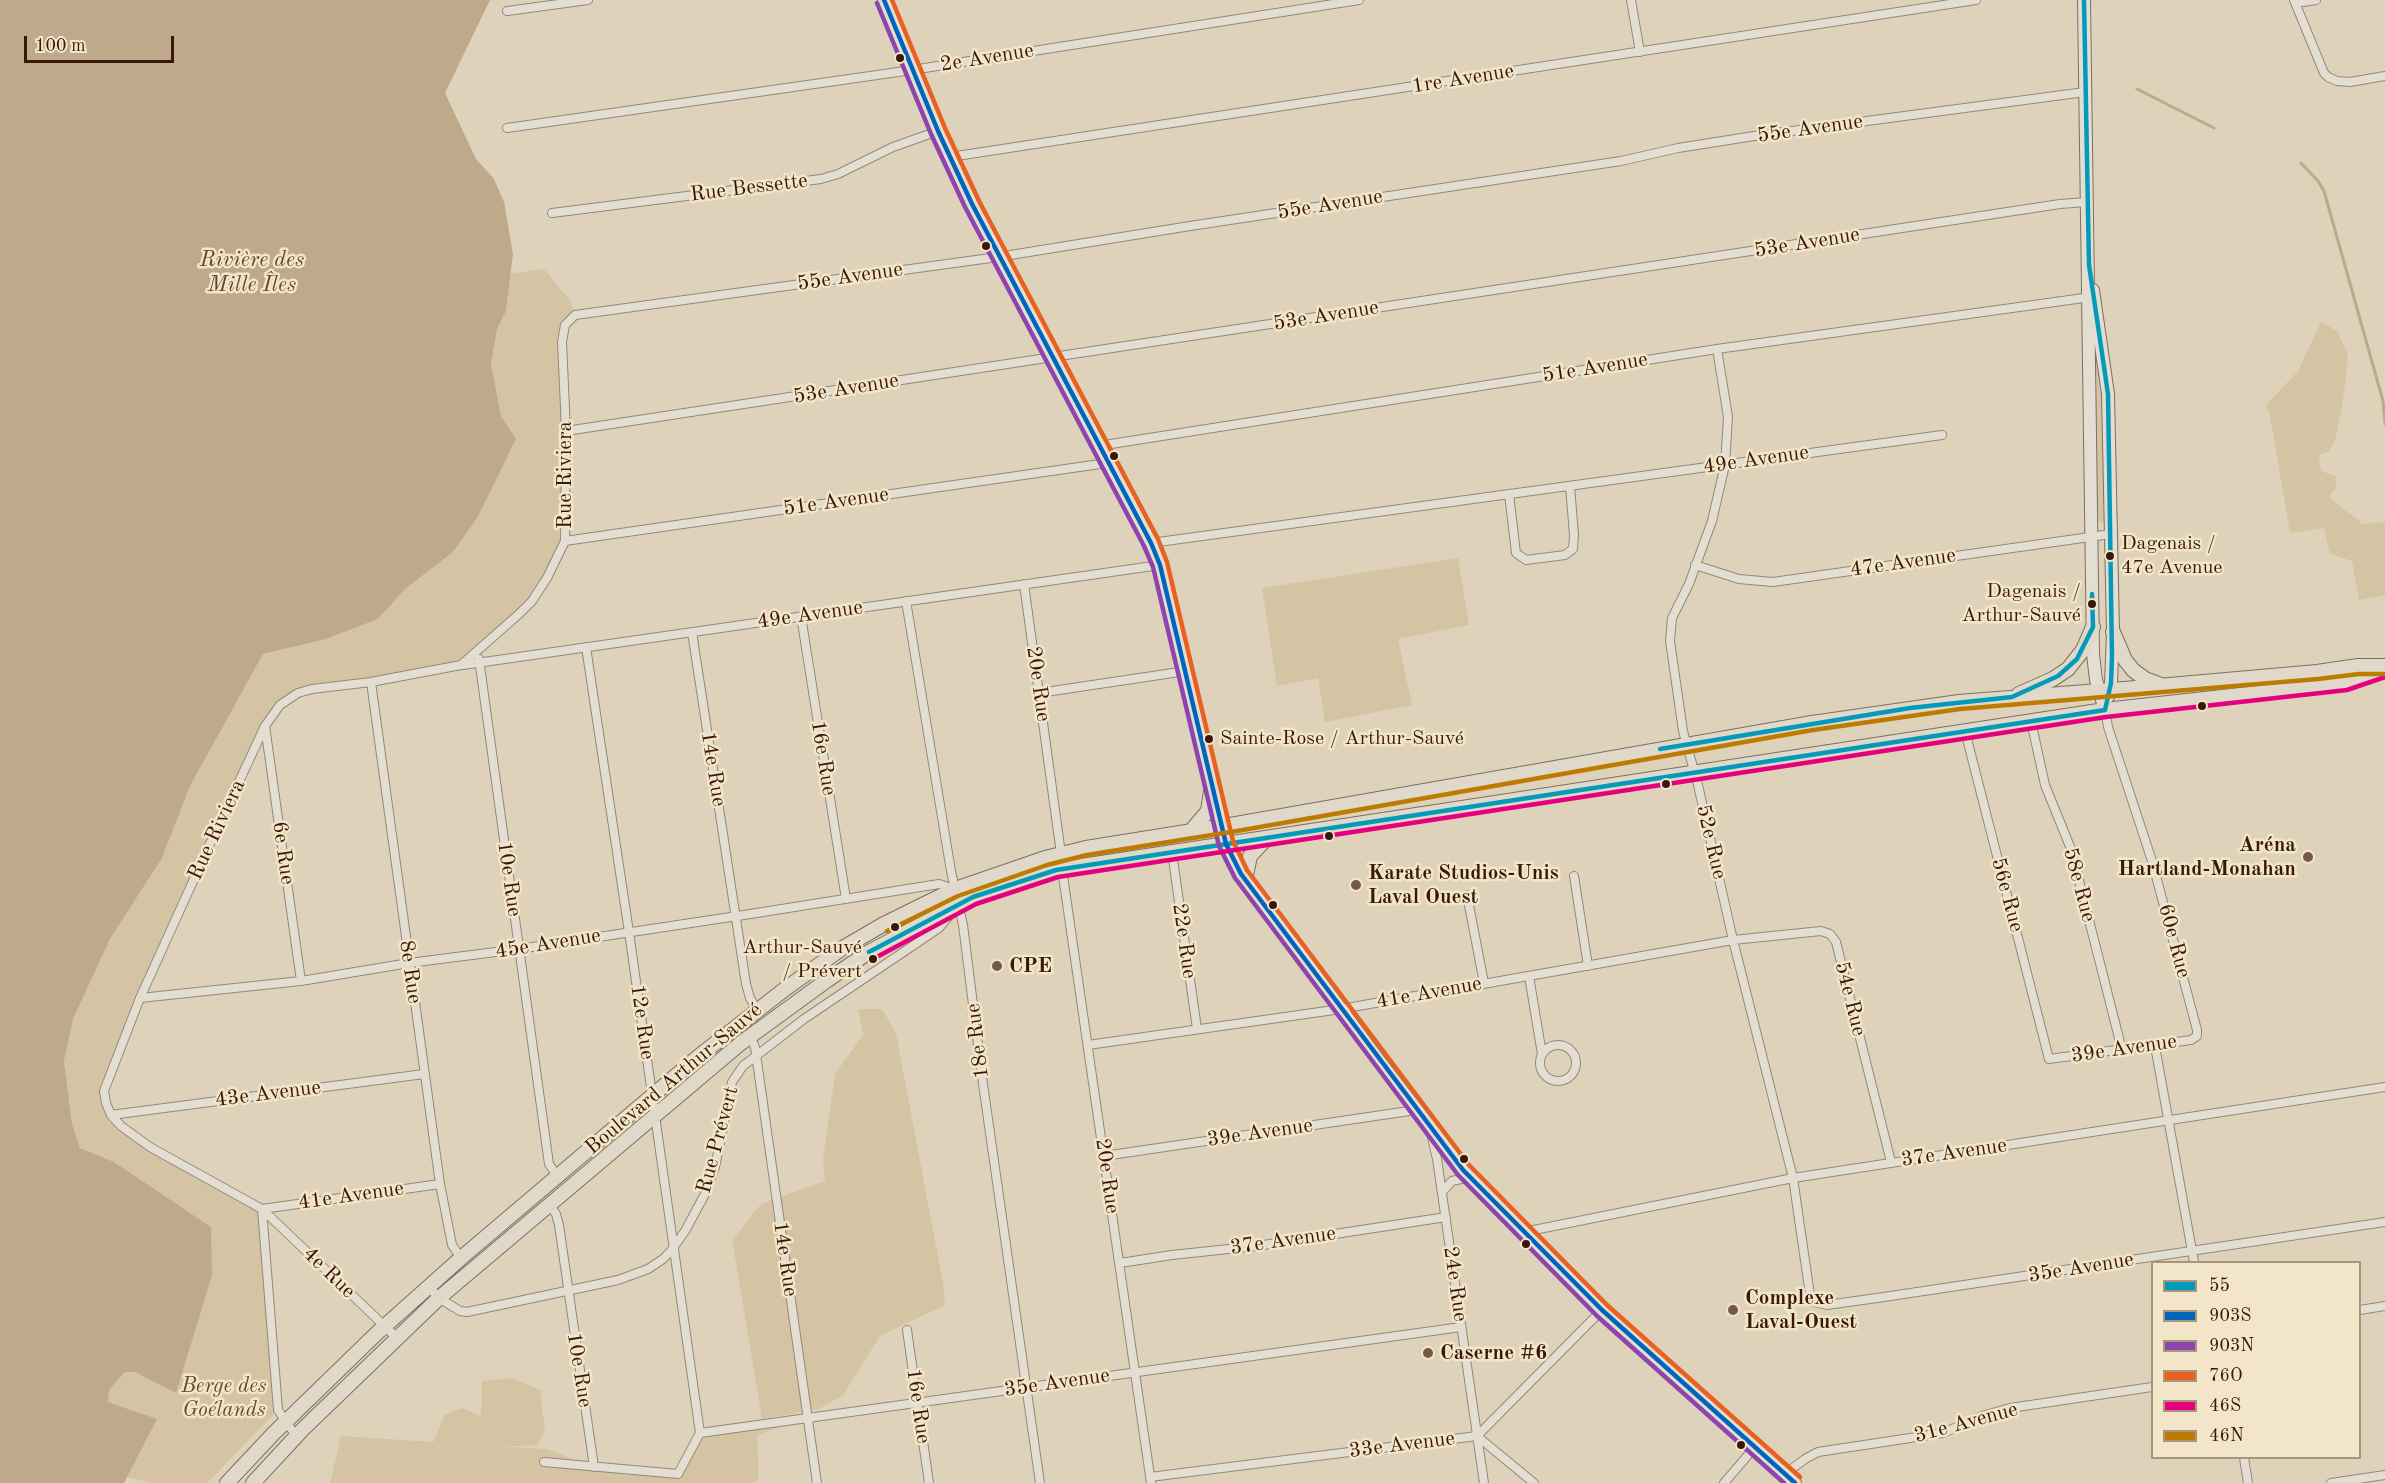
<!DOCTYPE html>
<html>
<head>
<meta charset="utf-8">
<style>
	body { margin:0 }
	#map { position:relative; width:2385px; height:1483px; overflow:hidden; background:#ded3ba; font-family:"Old Standard TT",serif }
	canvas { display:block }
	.legend { position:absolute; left:2151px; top:1261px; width:210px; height:198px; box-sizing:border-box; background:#f3e6c8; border:2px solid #a9947c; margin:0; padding:8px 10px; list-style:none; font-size:18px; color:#39180b }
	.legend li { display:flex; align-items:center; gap:12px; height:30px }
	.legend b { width:30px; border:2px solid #a9947c }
	.scale { position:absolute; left:24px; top:36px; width:150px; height:27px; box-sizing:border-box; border:3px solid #39180b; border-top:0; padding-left:8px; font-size:18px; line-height:21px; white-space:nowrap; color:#39180b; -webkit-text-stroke:4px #f3e6c8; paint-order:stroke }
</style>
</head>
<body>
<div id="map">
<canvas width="2385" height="1483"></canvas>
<ul class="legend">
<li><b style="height:8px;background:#069aba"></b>55</li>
<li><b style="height:8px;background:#0065bd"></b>903S</li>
<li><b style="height:8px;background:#8e44ad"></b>903N</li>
<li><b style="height:8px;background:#e96121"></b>76O</li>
<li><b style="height:8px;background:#e5007d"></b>46S</li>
<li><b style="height:8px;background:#be7b03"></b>46N</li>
</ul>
<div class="scale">100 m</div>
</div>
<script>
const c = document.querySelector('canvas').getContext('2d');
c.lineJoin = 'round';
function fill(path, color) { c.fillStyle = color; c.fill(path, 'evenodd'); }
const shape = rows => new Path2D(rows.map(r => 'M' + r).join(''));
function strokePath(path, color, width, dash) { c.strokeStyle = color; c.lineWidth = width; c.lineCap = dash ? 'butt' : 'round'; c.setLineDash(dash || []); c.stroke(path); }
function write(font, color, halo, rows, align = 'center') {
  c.font = font + ' "Old Standard TT",serif'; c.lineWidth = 5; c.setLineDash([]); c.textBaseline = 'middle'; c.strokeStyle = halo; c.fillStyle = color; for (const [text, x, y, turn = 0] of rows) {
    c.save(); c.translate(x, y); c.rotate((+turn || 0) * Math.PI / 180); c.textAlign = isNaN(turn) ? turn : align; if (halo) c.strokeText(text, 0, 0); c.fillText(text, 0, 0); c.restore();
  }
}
const green = shape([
	[544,269,571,302,575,315,565,325,565,541,532,601,461,665,371,682,314,684,293,693,266,722,103,1091,121,1126,262,1209,273,1415,207,1483,151,1483,127,1477,156,1419,108,1402,109,1390,125,1372,135,1372,176,1393,211,1227,114,1162,80,1148,72,1124,64,1061,73,1019,110,939,162,858,190,786,263,654,326,639,378,619,405,589,453,552,516,439,501,416,491,364,497,329,506,311,510,274],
	[2321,322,2337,331,2348,354,2343,402,2335,441,2328,452,2319,455,2321,471,2336,476,2336,488,2329,497,2363,524,2385,522,2385,595,2359,600,2352,561,2330,554,2324,528,2290,533,2270,416,2266,405,2298,371],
	[2094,330,2104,395,2106,520,2102,523,2097,520],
	[1458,558,1469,625,1398,639,1412,705,1325,722,1318,678,1277,686,1262,588],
	[858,1009,882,1009,896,1033,943,1283,945,1305,880,1336,843,1395,819,1409,762,1419,732,1240,761,1204,825,1181,823,1159,835,1074,863,1035],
	[513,1378,540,1390,545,1430,538,1444,533,1446,495,1446,547,1449,594,1467,678,1474,702,1435,804,1417,757,1436,759,1477,754,1483,330,1483,341,1436,433,1442,445,1414,462,1408,481,1416,482,1381]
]);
const water = shape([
	[0,0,490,0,445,93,476,159,494,179,504,202,513,254,506,311,497,329,491,364,501,416,516,439,477,518,453,552,405,589,378,619,326,639,263,654,190,786,162,858,110,939,73,1019,64,1061,72,1124,80,1148,114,1162,211,1227,212,1275,176,1393,135,1372,125,1372,109,1390,108,1402,157,1419,124,1483,0,1483]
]);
const stream = shape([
	[2137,89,2214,128],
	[2301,163,2318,181,2324,191,2383,401,2385,424]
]);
const street = shape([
	[1631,0,1640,52],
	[2294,0,2324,73,2328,77,2337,81,2350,82,2385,76],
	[2296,3,2316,0],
	[507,11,588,0],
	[507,128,912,70,1359,0],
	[950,157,1976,0],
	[552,213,821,179,838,174,893,147,938,131],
	[1717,349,1728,417,1725,465,1712,521,1689,584,1672,618,1670,641,1683,731,1698,785,1733,940,1793,1178,1810,1295,1814,1302,1827,1305,1877,1298,2385,1222],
	[566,431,2060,204,2087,202],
	[1098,446,1717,349,2091,297],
	[1509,494,1516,553,1526,560,1565,555,1573,549,1574,535,1570,486],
	[565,541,1107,463],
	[1151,543,1942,435],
	[1695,565,1739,579,1773,582,2111,534],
	[1024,584,1061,854],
	[906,601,951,871,963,925,983,1084,1040,1483],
	[801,616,846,899],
	[692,632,746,984,750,998,757,1010],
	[586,647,629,932,700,1433],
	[479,659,549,1164,558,1177],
	[463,665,1160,565],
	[371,682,440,1184,452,1245,461,1258],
	[1039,693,1186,671],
	[2031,721,2045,785,2071,849,2122,1050],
	[265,726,301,981],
	[1965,731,2049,1059,2191,1040,2197,1036,2197,1030,2152,861,2108,727,2105,710],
	[1172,852,1197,1029],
	[1062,869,1151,1483],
	[1574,876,1588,966],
	[1467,895,1484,983],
	[1529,976,1542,1054],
	[140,998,301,981,409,963,519,949,744,915,939,884,955,889],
	[750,1036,755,1047,817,1483],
	'1540 1063a18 18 0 1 1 36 0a18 18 0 1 1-36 0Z',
	[1088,1045,1341,1009,1733,940,1821,931,1830,934,1836,942,1891,1162],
	[2155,1046,2194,1262],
	[111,1115,424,1074],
	[1431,1133,1437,1159,1484,1483],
	[1104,1156,1416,1110],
	[1442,1192,1452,1181,1470,1177],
	[549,1204,556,1214,559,1225,594,1467],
	[262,1209,396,1337],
	[262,1209,440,1184],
	[1524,1232,1793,1178,2385,1087],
	[1120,1263,1172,1255,1257,1246,1446,1217],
	[429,1287,439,1298,460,1311,467,1312,618,1280,648,1269,663,1259,671,1251,685,1231,705,1194,715,1167,732,1082,743,1066,804,1019,939,928,954,910],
	[2360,1310,2385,1306],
	[907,1330,929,1483],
	[700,1433,1461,1327],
	[296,1436,278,1410,262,1209,150,1147,121,1126,111,1115,106,1103,104,1091,140,998,209,846,265,726,280,705,298,693,312,689,371,682,461,665,519,614,532,601,547,578,565,541,566,431,562,342,565,325,575,315,998,257,1190,226,1621,161,1678,148,1754,136,2085,92],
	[1477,1436,1534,1483],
	[2244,1458,2248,1483],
	[544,1462,678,1474],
	[678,1474,700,1433],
	[1785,1474,1805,1459,1818,1452,1943,1433,1982,1416,2010,1408,2152,1387],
	[1150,1477,1477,1436,1602,1310],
	[1724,1483,1755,1447],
	[2331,1483,2385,1475]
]);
const secondary = shape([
	[884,0,938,131,972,204,1151,543,1160,565,1226,844,1241,874,1378,1059,1463,1170,1602,1310,1795,1483],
	[2084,0,2093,654,2096,680,2105,710],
	[2093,290,2108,394,2113,632,2111,683,2108,697]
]);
const primary = shape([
	[2113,632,2125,660,2133,670,2145,679,2161,685],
	[2019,694,2053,679,2068,669,2083,650,2093,627],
	[1191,831,1208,811,1212,784],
	[1245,880,1250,856,1266,839],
	[227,1483,274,1433,377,1333,461,1258,699,1056,785,989,841,949,884,924,955,889,1045,858,1086,848,1236,824,1812,723,1959,702,2124,689,2317,672,2358,666,2385,666],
	[253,1483,302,1430,439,1298,741,1043,826,981,869,952,973,897,1040,874,1075,867,2105,710,2322,686,2346,683,2385,669]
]);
const bus1 = shape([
	[1660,749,1910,708,2012,697,2058,676,2077,659,2093,627,2092,594],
	[869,952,973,897,1056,870,2105,710,2111,683,2112,657,2108,394,2089,265,2084,0]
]);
const bus2 = shape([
	[884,0,938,131,972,204,1151,543,1160,565,1226,844,1241,874,1463,1170,1602,1310,1795,1483]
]);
const bus3 = shape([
	[877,3,931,134,965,207,1144,546,1153,567,1219,846,1235,878,1458,1175,1597,1316,1784,1483]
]);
const bus4 = shape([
	[892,0,945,128,979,201,1158,539,1167,562,1233,841,1247,870,1469,1165,1607,1305,1800,1477]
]);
const bus5 = shape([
	[873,959,976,904,1058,877,2106,717,2347,690,2385,677]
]);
const bus6 = shape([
	[887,931,958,896,1047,865,1087,855,1237,831,1813,730,1960,709,2318,679,2359,674,2385,674]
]);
const markers = [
	[900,58,5,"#39180b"],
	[986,246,5,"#39180b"],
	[1114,456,5,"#39180b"],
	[2110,556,5,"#39180b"],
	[2092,604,5,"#39180b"],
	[2202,706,5,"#39180b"],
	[1209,739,5,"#39180b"],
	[1666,784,5,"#39180b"],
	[1329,836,5,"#39180b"],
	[2308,857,6,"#735948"],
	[1356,885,6,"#735948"],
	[1273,905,5,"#39180b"],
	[895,927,5,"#39180b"],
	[873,959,5,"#39180b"],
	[997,966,6,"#735948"],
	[1464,1159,5,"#39180b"],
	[1526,1244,5,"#39180b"],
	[1733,1310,6,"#735948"],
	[1428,1353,6,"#735948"],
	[1741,1445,5,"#39180b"]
];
const busNames = [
	["Dagenais /",2121,544],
	["47e Avenue",2121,568],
	["Dagenais /",2081,592,"right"],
	["Arthur-Sauvé",2081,616,"right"],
	["Sainte-Rose / Arthur-Sauvé",1220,739],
	["Arthur-Sauvé",862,948,"right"],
	["/ Prévert",862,972,"right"]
];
const streetNames = [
	["2e Avenue",987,58,-9],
	["1re Avenue",1463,79,-9],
	["55e Avenue",1810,129,-8],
	["Rue Bessette",749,188,-7],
	["55e Avenue",1330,205,-9],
	["53e Avenue",1807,243,-9],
	["55e Avenue",850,277,-8],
	["53e Avenue",1326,316,-9],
	["51e Avenue",1595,368,-9],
	["53e Avenue",846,389,-9],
	["49e Avenue",1756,460,-8],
	["Rue Riviera",565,475,-90],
	["51e Avenue",836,502,-8],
	["47e Avenue",1903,563,-8],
	["49e Avenue",810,615,-8],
	["20e Rue",1038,684,82],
	["16e Rue",823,758,81],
	["14e Rue",713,769,81],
	["Rue Riviera",217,830,-65],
	["52e Rue",1711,842,77],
	["6e Rue",283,853,82],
	["10e Rue",509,879,82],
	["58e Rue",2079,885,75],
	["56e Rue",2007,895,75],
	["22e Rue",1184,941,82],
	["60e Rue",2174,941,75],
	["45e Avenue",548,944,-9],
	["8e Rue",410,972,82],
	["41e Avenue",1429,993,-10],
	["54e Rue",1850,999,76],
	["12e Rue",642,1022,82],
	["18e Rue",978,1041,-97],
	["39e Avenue",2124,1049,-8],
	["Boulevard Arthur-Sauvé",674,1079,-40],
	["43e Avenue",268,1094,-7],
	["39e Avenue",1260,1133,-8],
	["Rue Prévert",718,1140,-75],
	["37e Avenue",1954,1153,-8],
	["20e Rue",1107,1176,82],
	["41e Avenue",351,1196,-8],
	["37e Avenue",1283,1241,-8],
	["14e Rue",785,1259,82],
	["35e Avenue",2081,1268,-9],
	["4e Rue",329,1273,44],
	["24e Rue",1455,1284,82],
	["10e Rue",579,1370,81],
	["35e Avenue",1057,1383,-8],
	["16e Rue",918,1406,82],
	["31e Avenue",1966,1423,-15],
	["33e Avenue",1402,1445,-7]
];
const poiNames = [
	["Aréna",2296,845,"right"],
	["Hartland-Monahan",2296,869,"right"],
	["Karate Studios-Unis",1368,873],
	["Laval Ouest",1368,897],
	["CPE",1009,966],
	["Complexe",1745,1298],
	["Laval-Ouest",1745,1322],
	["Caserne #6",1440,1353]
];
const parkNames = [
	["Berge des",224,1386],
	["Goélands",224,1410]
];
const waterNames = [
	["Rivière des",252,260],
	["Mille Îles",252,285]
];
fill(green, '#d5c4a3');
fill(water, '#bea98a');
strokePath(stream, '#bea98a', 3);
strokePath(street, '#938879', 10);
strokePath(secondary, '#7b6f62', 14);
strokePath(primary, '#7b6f62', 16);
strokePath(street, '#e4ded2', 8);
strokePath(secondary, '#e4ded2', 12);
strokePath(primary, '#e0d9ca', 14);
strokePath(bus1, '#069aba', 4.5);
strokePath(bus2, '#0065bd', 4.5);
strokePath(bus3, '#8e44ad', 4.5);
strokePath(bus4, '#e96121', 4.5);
strokePath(bus5, '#e5007d', 4.5);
strokePath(bus6, '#be7b03', 4.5);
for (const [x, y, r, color] of markers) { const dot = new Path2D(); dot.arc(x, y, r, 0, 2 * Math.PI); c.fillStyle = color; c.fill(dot); strokePath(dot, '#f3e6c8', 2); }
write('20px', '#39180b', '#f3e6c8', busNames, 'left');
write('21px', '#39180b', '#f3e6c8', streetNames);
write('bold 21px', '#39180b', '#f3e6c8', poiNames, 'left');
write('italic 21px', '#664833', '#f3e6c8', parkNames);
write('italic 22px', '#634430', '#f3e6c8', waterNames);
</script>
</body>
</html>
